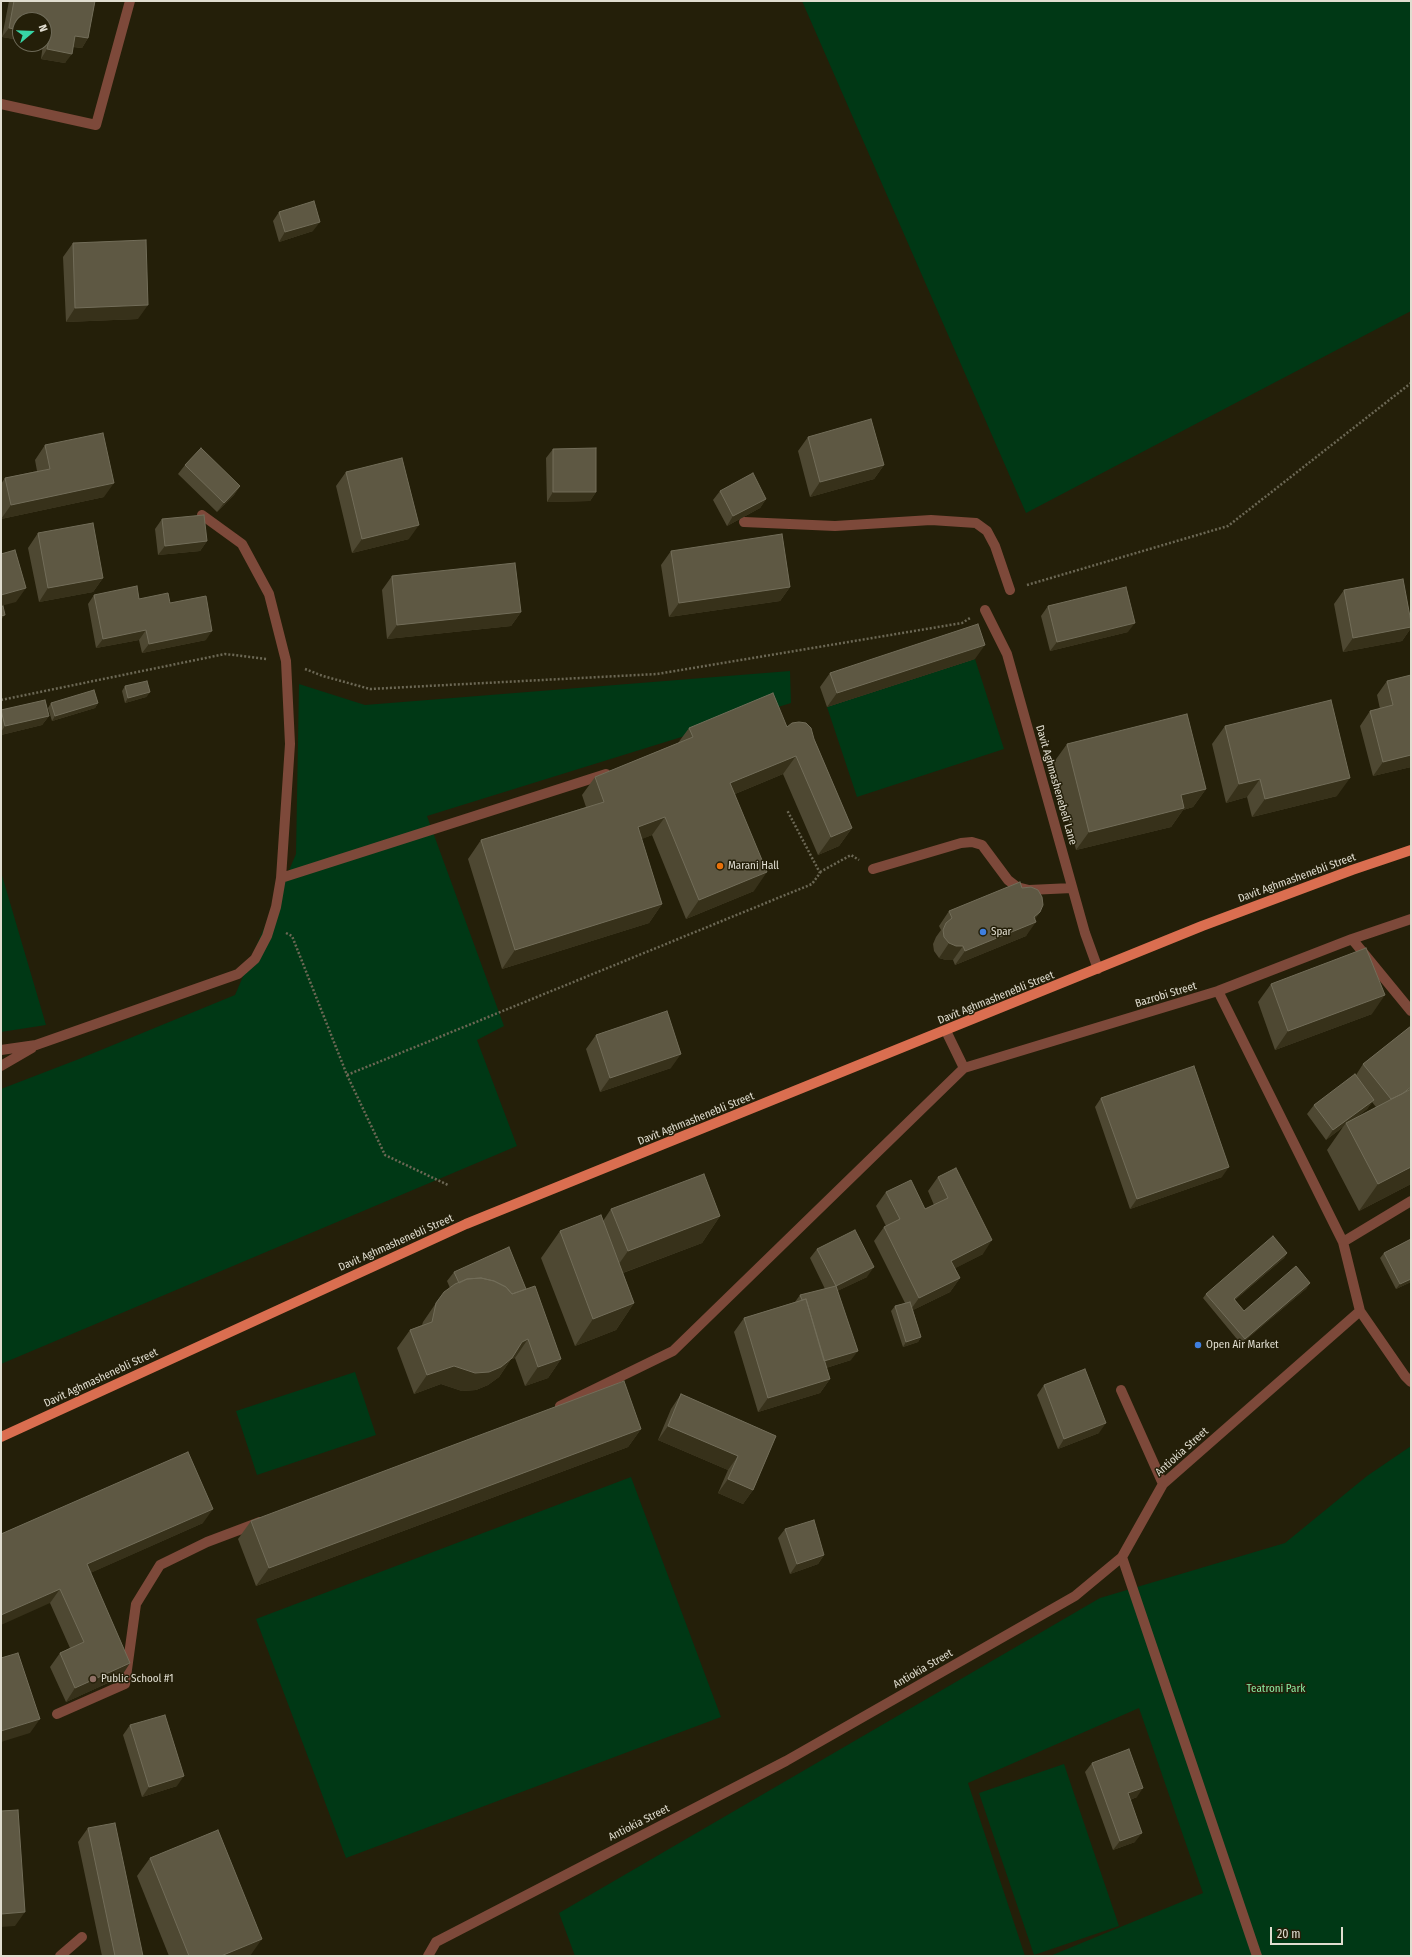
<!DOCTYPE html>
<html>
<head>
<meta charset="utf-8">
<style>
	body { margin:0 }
	#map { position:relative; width:1412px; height:1957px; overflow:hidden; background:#241f09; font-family:"Fira Sans Condensed",sans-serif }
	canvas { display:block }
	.frame { position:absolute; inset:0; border:2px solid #e0ddd0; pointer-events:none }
	.north { position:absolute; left:12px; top:12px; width:40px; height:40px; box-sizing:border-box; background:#241f09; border:1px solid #6f6b59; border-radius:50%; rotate:71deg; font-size:11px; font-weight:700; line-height:16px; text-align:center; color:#e0ddd0 }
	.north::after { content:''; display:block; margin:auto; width:14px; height:18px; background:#37d4a6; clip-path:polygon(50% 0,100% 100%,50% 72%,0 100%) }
	.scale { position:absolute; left:1270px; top:1927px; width:73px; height:18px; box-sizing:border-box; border:2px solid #e0ddd0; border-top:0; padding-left:5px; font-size:12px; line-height:14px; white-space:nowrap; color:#e0ddd0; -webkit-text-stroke:3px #241f09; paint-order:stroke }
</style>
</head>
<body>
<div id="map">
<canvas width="1412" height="1957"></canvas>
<div class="frame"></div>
<div class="north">N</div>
<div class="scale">20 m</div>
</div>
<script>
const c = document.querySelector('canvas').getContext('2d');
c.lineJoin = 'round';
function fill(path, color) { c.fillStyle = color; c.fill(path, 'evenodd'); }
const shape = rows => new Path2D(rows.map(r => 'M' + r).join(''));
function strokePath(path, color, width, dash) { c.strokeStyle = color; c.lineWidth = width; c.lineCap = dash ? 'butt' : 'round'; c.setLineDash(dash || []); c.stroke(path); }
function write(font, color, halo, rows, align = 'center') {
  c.font = font + ' "Fira Sans Condensed",sans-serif'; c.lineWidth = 3; c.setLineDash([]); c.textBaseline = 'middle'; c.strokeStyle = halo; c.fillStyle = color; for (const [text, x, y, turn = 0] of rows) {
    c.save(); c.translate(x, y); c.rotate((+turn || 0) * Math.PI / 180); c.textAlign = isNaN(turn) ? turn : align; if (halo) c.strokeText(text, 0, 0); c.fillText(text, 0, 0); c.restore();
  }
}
const green = shape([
	[802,1,1411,1,1411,311,1026,513],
	[975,659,1004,749,857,797,827,707],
	[790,671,791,703,427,816,504,1026,477,1040,517,1146,1,1364,1,1089,79,1059,235,995,296,854,299,684,365,705],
	[1,872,46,1025,1,1032],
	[355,1372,376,1435,257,1475,236,1411],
	[1411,1446,1411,1956,1050,1956,1203,1893,1139,1708,968,1783,1025,1956,575,1956,559,1913,1100,1598,1285,1543,1367,1476],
	[631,1477,721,1717,346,1858,256,1619],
	[1064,1764,1119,1926,1034,1955,979,1793]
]);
const path = shape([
	[1027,585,1228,526,1411,383],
	[305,669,323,676,370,689,657,674,962,623,970,618],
	[1,700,225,654,267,659],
	[820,872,851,855,859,860],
	[286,933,292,936,347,1075,385,1155,448,1185],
	[347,1075,812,884,820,873,787,810]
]);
const minor = shape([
	[1,104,96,125,130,1],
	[744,522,835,526,931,520,976,523,987,531,995,546,1010,590],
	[985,610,1007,654,1085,933,1098,969],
	[873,869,961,843,972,842,982,845,1008,880,1017,887,1029,890,1072,888],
	[281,878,606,774],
	[1352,939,1411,1011],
	[1218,991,1343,1242,1360,1311,1405,1376,1411,1382],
	[946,1031,964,1068,1218,991,1352,939,1411,919],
	[1,1050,36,1045,238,974,255,959,267,936,276,907,281,878,290,744,286,661,269,594,242,544,202,515],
	[1,1066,32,1048],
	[1343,1242,1411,1201],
	[1121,1390,1163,1484],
	[560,1406,673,1351,964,1068],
	[1122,1557,1257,1956],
	[57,1714,125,1684,136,1604,160,1565,207,1542,260,1522],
	[60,1956,82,1937],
	[428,1956,436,1942,786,1761,1075,1596,1122,1557,1163,1484,1360,1311]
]);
const major = shape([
	[1,1437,466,1224,1202,926,1352,870,1411,850]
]);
const wall = shape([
	[9,1,95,1,88,38,82,48,73,47,65,63,41,59,43,44,41,44,44,44,44,20,20,20,20,40,2,37],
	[279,212,313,231,279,242,273,221],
	[73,243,138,319,66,322,63,257],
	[808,437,884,465,874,479,810,497,798,451],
	[45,445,104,497,1,519,1,484,5,478,37,471,35,460],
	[553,449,596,492,590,501,547,502,546,458],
	[185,465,240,486,234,495,217,512,178,474],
	[346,472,409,539,352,553,336,486],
	[720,491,766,499,760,508,727,526,713,500],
	[162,519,207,541,200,551,158,555,155,529],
	[38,533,103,578,93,592,39,602,28,548],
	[671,551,790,587,780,601,669,617,661,565],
	[392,576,521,612,511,626,387,639,382,590],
	[1344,590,1411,622,1411,628,1402,641,1343,652,1334,604],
	[94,595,139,599,170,603,206,640,142,653,139,640,96,648,88,604],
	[1048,606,1128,632,1050,651,1041,616],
	[975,659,827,707,820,687,830,673],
	[1387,681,1411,767,1373,776,1360,726,1370,711,1380,709,1377,695],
	[125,686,150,692,146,697,125,703,122,691],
	[51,703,98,703,95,708,52,721,48,708],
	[1,711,49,716,42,725,1,735],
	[1225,726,1337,796,1252,817,1247,797,1226,803,1212,744],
	[787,727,814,739,852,828,839,846,818,855,783,774,735,794,754,891,686,919,652,835,641,839,662,904,649,923,502,969,468,859,481,840,586,807,582,795,595,777,678,743,689,728],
	[1067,744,1206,789,1193,807,1183,810,1171,827,1076,850,1054,762],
	[1022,888,1040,912,1035,919,1026,936,955,965,953,960,946,960,939,958,934,951,933,944,936,937,941,930,939,926,949,911],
	[1271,984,1372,1014,1275,1050,1258,1002],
	[1411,1026,1411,1184,1359,1211,1327,1150,1343,1127,1326,1140,1307,1114,1314,1105,1356,1075,1363,1064],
	[1372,1102,1376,1107,1354,1119,1367,1109],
	[596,1035,671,1068,600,1092,586,1049],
	[1101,1098,1222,1177,1130,1209,1095,1107],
	[938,1177,983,1254,955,1268,960,1278,950,1292,913,1310,921,1337,918,1342,903,1347,891,1311,895,1306,905,1303,874,1241,884,1227,886,1226,876,1206,886,1192,925,1209,934,1205,928,1191],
	[611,1209,720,1216,702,1243,623,1273,634,1303,616,1330,575,1346,541,1258,560,1231,603,1221],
	[817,1249,867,1277,837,1291,851,1360,826,1368,830,1379,820,1393,758,1412,734,1332,744,1318,795,1302,800,1295,825,1289,810,1258],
	[1287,1253,1284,1258,1235,1300,1244,1311,1307,1288,1241,1344,1203,1298,1206,1294],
	[1384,1253,1411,1282,1396,1289,1380,1258],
	[454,1272,526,1289,561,1359,548,1378,525,1386,515,1358,511,1359,499,1377,488,1385,476,1390,462,1391,441,1384,414,1394,397,1348,410,1330,422,1325,423,1322,436,1303,450,1288,447,1281],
	[1044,1385,1099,1433,1058,1449,1037,1395],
	[681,1394,776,1436,753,1490,743,1504,718,1493,728,1470,658,1440,671,1409],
	[641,1429,628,1447,256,1586,238,1539,251,1521],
	[203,1523,90,1573,121,1677,66,1702,50,1667,60,1653,70,1648,50,1603,1,1534],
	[785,1529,824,1555,818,1564,790,1574,778,1538],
	[130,1725,177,1786,142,1797,123,1735],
	[1092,1763,1137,1797,1130,1800,1135,1842,1113,1850,1085,1772],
	[88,1828,143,1956,102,1956,78,1842],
	[150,1858,250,1956,169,1956,137,1876]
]);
const shadedWall = shape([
	[9,28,20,30,20,40,2,37],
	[44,34,50,35,44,43],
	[75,36,88,38,82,48,68,46],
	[47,49,72,54,65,63,41,59],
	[320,222,313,231,279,242,285,232],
	[148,305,138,319,66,322,75,308],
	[884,465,874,479,810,497,820,482],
	[114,483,104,497,1,519,11,505],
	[240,486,234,495,217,512,224,503],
	[553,492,596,492,590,501,547,502],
	[766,499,760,508,727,526,733,516],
	[419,525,409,539,352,553,362,539],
	[207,541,200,551,158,555,165,546],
	[103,578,93,592,39,602,48,588],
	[790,587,780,601,669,617,679,603],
	[26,588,16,602,1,606,1,595],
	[521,612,511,626,387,639,397,625],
	[5,615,1,620,1,616],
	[1135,623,1128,632,1050,651,1057,642],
	[1411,627,1411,628,1402,641,1343,652,1353,638],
	[146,630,139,640,96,648,103,639],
	[212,631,206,640,142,653,149,644],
	[985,645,975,659,827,707,837,693],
	[150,692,146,697,125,703,128,698],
	[98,703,95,708,52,721,55,716],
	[49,716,42,725,1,735,1,732,5,726],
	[1411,755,1411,767,1373,776,1383,762],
	[796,756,783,774,718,801,730,783],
	[1350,778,1337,796,1252,817,1265,799],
	[1260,779,1247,797,1226,803,1239,784],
	[1206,789,1193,807,1183,810,1171,827,1076,850,1089,832,1181,795],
	[665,817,652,835,625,846,638,827],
	[852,828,839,846,818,855,831,837],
	[767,872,754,891,686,919,699,900],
	[662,904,649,923,502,969,515,950],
	[1040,912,1032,924,1036,922,1026,936,955,965,965,951,1034,917],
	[949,943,963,946,953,960,946,960,939,958],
	[1385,995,1372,1014,1275,1050,1288,1031],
	[681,1054,671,1068,600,1092,610,1078],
	[1411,1087,1411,1093,1393,1101],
	[1374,1100,1367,1109,1347,1125,1346,1123,1343,1127,1326,1140,1333,1130],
	[1229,1167,1222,1177,1130,1209,1137,1199],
	[1411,1167,1411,1184,1359,1211,1378,1184],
	[720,1216,702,1243,609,1278,628,1251],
	[992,1240,983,1254,942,1275,951,1261],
	[1287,1253,1284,1258,1230,1304,1234,1299],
	[874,1267,867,1277,829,1295,836,1286],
	[960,1278,950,1292,909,1312,919,1298],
	[1411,1279,1411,1282,1396,1289,1400,1284],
	[1310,1283,1307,1288,1241,1344,1245,1339],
	[634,1303,616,1330,575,1346,593,1319],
	[921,1337,918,1342,903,1347,906,1342],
	[528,1339,515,1358,511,1359,499,1377,488,1385,476,1390,462,1391,441,1384,414,1394,427,1375],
	[858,1351,851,1360,813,1372,820,1362],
	[561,1359,548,1378,525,1386,538,1367],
	[830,1379,820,1393,758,1412,768,1398],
	[1106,1423,1099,1433,1058,1449,1064,1439],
	[668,1426,738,1456,728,1470,658,1440],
	[641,1429,628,1447,256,1586,269,1568],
	[728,1479,753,1490,743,1504,718,1493],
	[213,1509,203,1523,77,1579,87,1564],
	[824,1555,818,1564,790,1574,797,1564],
	[60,1589,50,1603,1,1625,1,1615],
	[130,1663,121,1677,66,1702,75,1688],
	[40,1719,30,1733,1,1742,1,1731],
	[184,1776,177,1786,142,1797,149,1787],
	[1143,1788,1137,1797,1121,1803,1128,1793],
	[1142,1833,1135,1842,1113,1850,1120,1841],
	[25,1912,15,1926,1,1927,1,1914],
	[262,1939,250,1956,221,1956]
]);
const building = shape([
	[14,1,95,1,88,38,75,36,72,54,47,49,50,35,44,34,44,20,20,20,20,30,9,28,14,1],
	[314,201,320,222,285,232,279,212,314,201],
	[146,240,148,305,75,308,73,243,146,240],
	[871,419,884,465,820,482,808,437,871,419],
	[103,433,114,483,11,505,5,478,50,469,45,445,103,433],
	[201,448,240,486,224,503,185,465,201,448],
	[596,448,596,492,553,492,553,449,596,448],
	[402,458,419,525,362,539,346,472,402,458],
	[753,473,766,499,733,516,720,491,753,473],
	[204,515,207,541,165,546,162,519,204,515],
	[93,523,103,578,48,588,38,533,93,523],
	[782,534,790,587,679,603,671,551,782,534],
	[15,550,26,588,1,595,1,554,15,550],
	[515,563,521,612,397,625,392,576,515,563],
	[1403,579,1411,622,1411,627,1353,638,1344,590,1403,579],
	[137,586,139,599,168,593,170,603,206,596,212,631,149,644,146,630,103,639,94,595,137,586],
	[1126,587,1135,623,1057,642,1048,606,1126,587],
	[3,606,5,615,1,616,1,607,3,606],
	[978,624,985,645,837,693,830,673,978,624],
	[1411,675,1411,755,1383,762,1370,711,1393,705,1387,681,1411,675],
	[147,681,150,692,128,698,125,686,147,681],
	[94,690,98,703,55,716,51,703,94,690],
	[773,693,787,727,792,723,799,722,806,723,811,728,814,739,852,828,831,837,796,756,730,783,767,872,699,900,665,817,638,827,662,904,515,950,481,840,604,802,595,777,693,737,689,728,773,693],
	[45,700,49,716,5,726,1,710,45,700],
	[1331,700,1350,778,1265,799,1260,779,1239,784,1225,726,1331,700],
	[1187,714,1206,789,1181,795,1184,808,1089,832,1067,744,1187,714],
	[1020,882,1022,888,1031,887,1038,890,1042,897,1043,905,1040,912,1034,917,1036,922,965,951,963,946,956,946,949,943,944,937,943,930,946,923,952,918,949,911,1020,882],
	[1366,948,1385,995,1288,1031,1271,984,1366,948],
	[667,1011,681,1054,610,1078,596,1035,667,1011],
	[1411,1026,1411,1087,1402,1094,1391,1099,1363,1064,1411,1026],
	[1194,1066,1229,1167,1137,1199,1101,1098,1194,1066],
	[1355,1074,1374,1100,1333,1130,1314,1105,1355,1074],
	[1411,1089,1411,1167,1378,1184,1346,1123,1411,1089],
	[956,1168,992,1240,951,1261,960,1278,919,1298,884,1227,900,1219,886,1192,911,1180,925,1209,948,1198,938,1177,956,1168],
	[704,1174,720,1216,628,1251,611,1209,704,1174],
	[601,1215,634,1303,593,1319,560,1231,601,1215],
	[855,1230,874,1267,836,1286,817,1249,855,1230],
	[1273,1236,1287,1253,1234,1299,1244,1311,1296,1266,1310,1283,1245,1339,1206,1294,1273,1236],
	[1411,1239,1411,1279,1400,1284,1384,1253,1411,1239],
	[509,1247,526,1289,512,1294,506,1287,494,1281,481,1278,467,1279,459,1283,454,1272,509,1247],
	[481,1278,494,1281,506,1287,512,1294,535,1286,561,1359,538,1367,528,1339,522,1342,512,1358,501,1367,489,1372,475,1373,454,1366,427,1375,410,1330,432,1322,436,1303,444,1292,455,1284,467,1279,481,1278],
	[836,1286,858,1351,824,1361,806,1299,802,1300,800,1295,836,1286],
	[806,1299,830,1379,768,1398,744,1318,806,1299],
	[910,1302,921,1337,906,1342,895,1306,910,1302],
	[1085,1369,1106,1423,1064,1439,1044,1385,1085,1369],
	[624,1381,641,1429,269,1568,251,1521,624,1381],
	[681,1394,776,1436,753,1490,728,1479,738,1456,668,1426,681,1394],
	[188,1452,213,1509,87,1564,130,1663,75,1688,60,1653,84,1642,60,1589,1,1615,1,1534,188,1452],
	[814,1520,824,1555,797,1564,785,1529,814,1520],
	[18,1653,40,1719,1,1731,1,1658,18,1653],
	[165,1715,184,1776,149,1787,130,1725,165,1715],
	[1129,1749,1143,1788,1128,1793,1142,1833,1120,1841,1092,1763,1129,1749],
	[18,1810,25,1912,1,1914,1,1811,18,1810],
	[115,1823,143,1956,115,1956,88,1828,115,1823],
	[218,1830,262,1939,221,1956,189,1956,150,1858,218,1830]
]);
const markers = [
	[720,866,4,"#e8710a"],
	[983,932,4,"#3f7fe0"],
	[1198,1345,4,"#3f7fe0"],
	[93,1679,4,"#8d6e63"]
];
const streetNames = [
	["Davit Aghmashenebeli Lane",1056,785,74],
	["Davit Aghmashenebli Street",1297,878,-20],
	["Bazrobi Street",1166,995,-17],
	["Davit Aghmashenebli Street",996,998,-22],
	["Davit Aghmashenebli Street",696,1119,-22],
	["Davit Aghmashenebli Street",396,1243,-24],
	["Davit Aghmashenebli Street",101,1378,-25],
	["Antiokia Street",1182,1452,-42],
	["Antiokia Street",923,1669,-30],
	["Antiokia Street",639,1823,-27]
];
const poiNames = [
	["Marani Hall",728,866],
	["Spar",991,932],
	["Open Air Market",1206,1345],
	["Public School #1",101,1679]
];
const parkNames = [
	["Teatroni Park",1276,1689]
];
fill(green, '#003815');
strokePath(path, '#6c6855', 2.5, [2, 2]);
strokePath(minor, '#7d493a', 10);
strokePath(major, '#da6e50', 10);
fill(wall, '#4e4832');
fill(shadedWall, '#37311a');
fill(building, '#5e5843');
strokePath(building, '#726d59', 1);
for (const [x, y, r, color] of markers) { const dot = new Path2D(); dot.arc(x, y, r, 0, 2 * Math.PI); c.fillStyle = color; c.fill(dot); strokePath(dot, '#241f09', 1.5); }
write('11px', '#e0ddd0', '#241f09', streetNames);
write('11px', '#e0ddd0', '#241f09', poiNames, 'left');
write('11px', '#8aeca3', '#241f09', parkNames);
</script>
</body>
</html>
